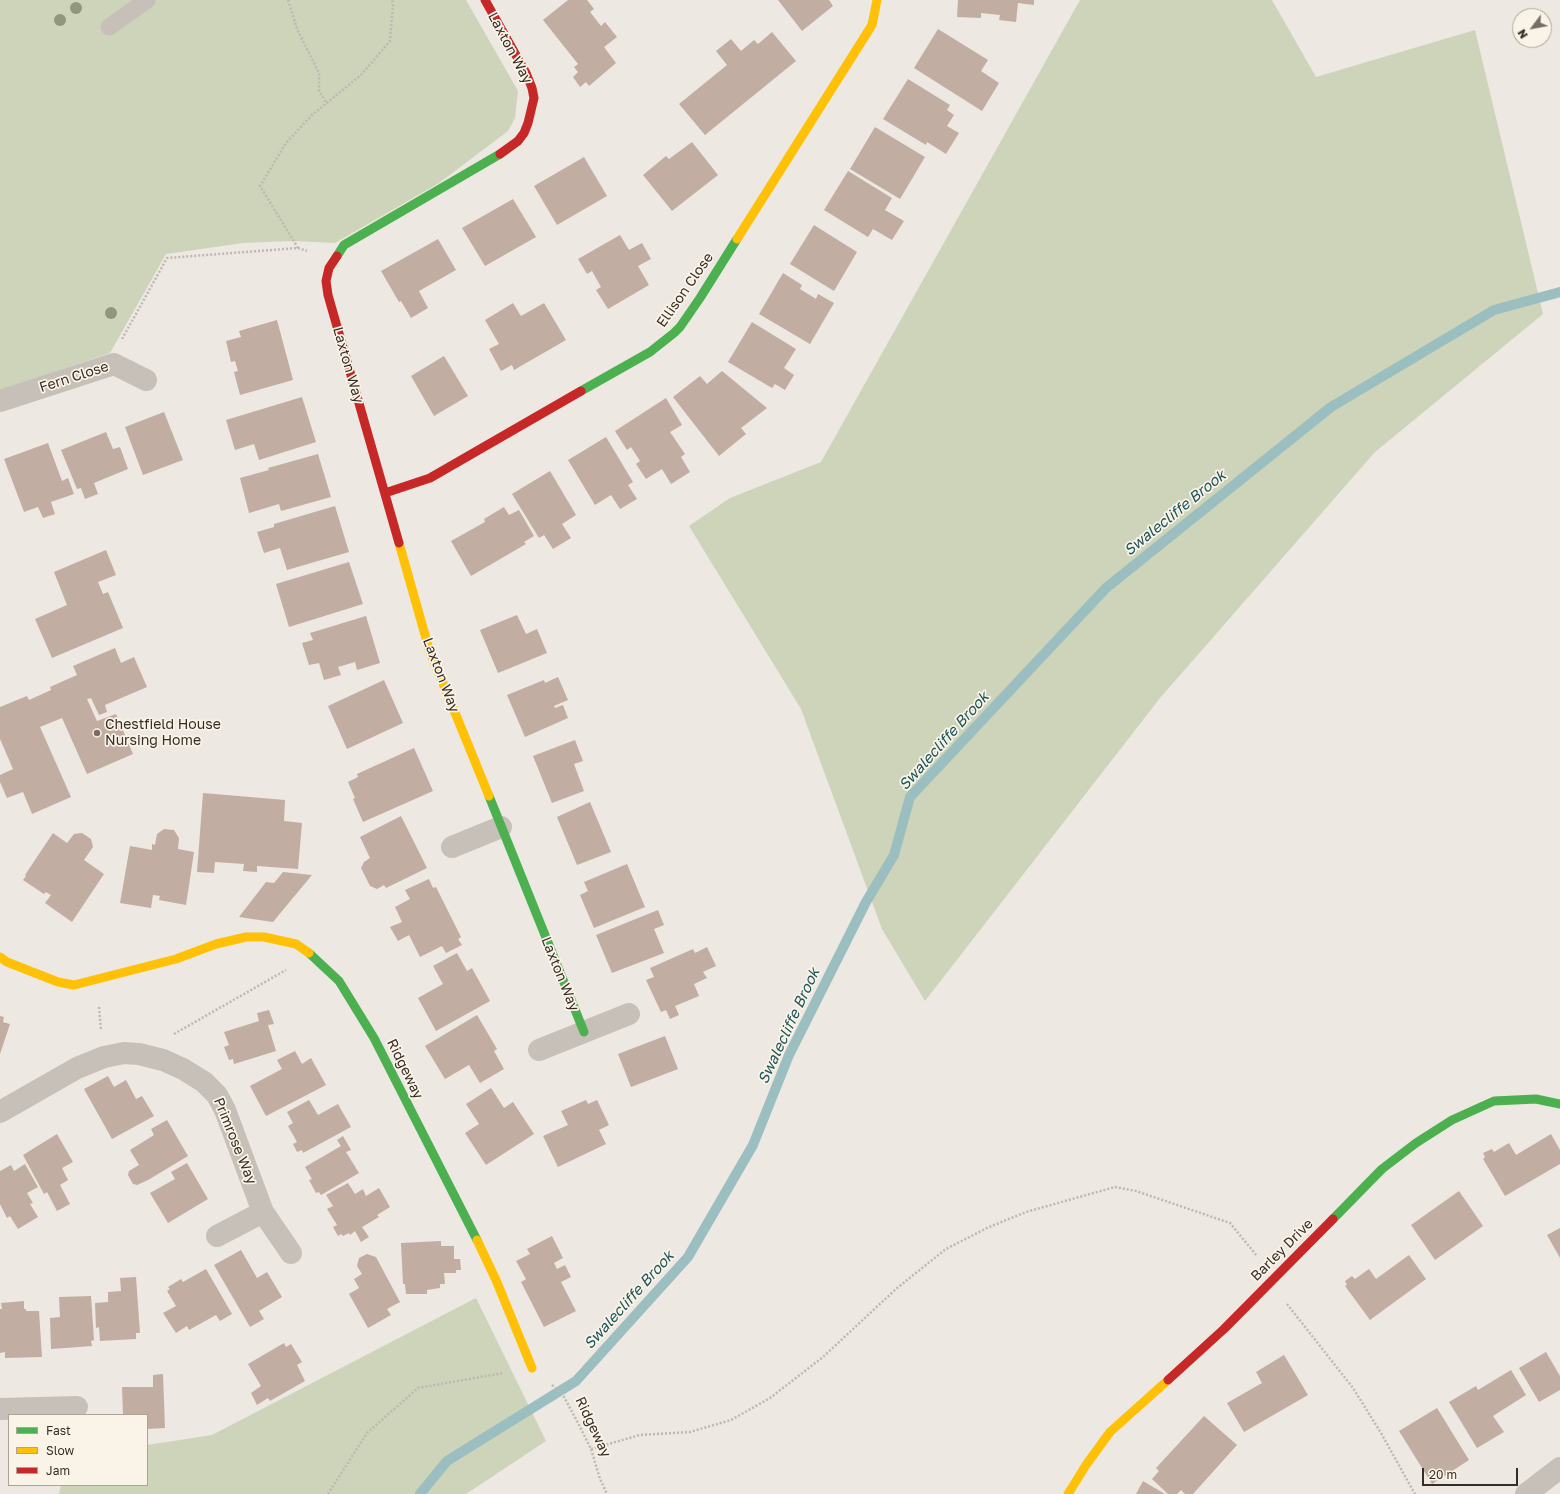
<!DOCTYPE html>
<html>
<head>
<meta charset="utf-8">
<style>
	body { margin:0 }
	#map { position:relative; width:1560px; height:1494px; overflow:hidden; background:#ede8e1; font-family:"Golos Text",sans-serif }
	canvas { display:block }
	.legend { position:absolute; left:8px; top:1414px; width:140px; height:72px; box-sizing:border-box; background:#faf3e7; border:1px solid #aca49a; margin:0; padding:5px 7px; list-style:none; font-size:12px; color:#372d27 }
	.legend li { display:flex; align-items:center; gap:8px; height:20px }
	.legend b { width:20px; border:1px solid #aca49a }
	.north { position:absolute; left:1512px; top:8px; width:40px; height:40px; box-sizing:border-box; background:#faf3e7; border:1px solid #aca49a; border-radius:50%; rotate:238deg; font-size:11px; font-weight:700; line-height:16px; text-align:center; color:#372d27 }
	.north::after { content:''; display:block; margin:auto; width:14px; height:18px; background:#776e68; clip-path:polygon(50% 0,100% 100%,50% 72%,0 100%) }
	.scale { position:absolute; left:1422px; top:1468px; width:96px; height:18px; box-sizing:border-box; border:2px solid #372d27; border-top:0; padding-left:5px; font-size:12px; line-height:14px; white-space:nowrap; color:#372d27; -webkit-text-stroke:3px #faf3e7; paint-order:stroke }
</style>
</head>
<body>
<div id="map">
<canvas width="1560" height="1494"></canvas>
<ul class="legend">
<li><b style="height:5px;background:#4caf50"></b>Fast</li>
<li><b style="height:5px;background:#ffc107"></b>Slow</li>
<li><b style="height:5px;background:#c62828"></b>Jam</li>
</ul>
<div class="north">N</div>
<div class="scale">20 m</div>
</div>
<script>
const c = document.querySelector('canvas').getContext('2d');
c.lineJoin = 'round';
function fill(path, color) { c.fillStyle = color; c.fill(path, 'evenodd'); }
const shape = rows => new Path2D(rows.map(r => 'M' + r).join(''));
function strokePath(path, color, width, dash) { c.strokeStyle = color; c.lineWidth = width; c.lineCap = dash ? 'butt' : 'round'; c.setLineDash(dash || []); c.stroke(path); }
function write(font, color, halo, rows, align = 'center') {
  c.font = font + ' "Golos Text",sans-serif'; c.lineWidth = 3.5; c.setLineDash([]); c.textBaseline = 'middle'; c.strokeStyle = halo; c.fillStyle = color; for (const [text, x, y, turn = 0] of rows) {
    c.save(); c.translate(x, y); c.rotate((+turn || 0) * Math.PI / 180); c.textAlign = isNaN(turn) ? turn : align; if (halo) c.strokeText(text, 0, 0); c.fillText(text, 0, 0); c.restore();
  }
}
const green = shape([
	[0,0,466,0,518,91,515,118,508,131,439,183,335,243,292,241,243,243,166,254,110,353,0,391],
	[1080,0,1272,0,1316,77,1475,30,1543,314,1375,452,1160,698,925,1001,882,929,801,709,689,526,730,498,821,462],
	[476,1298,546,1441,466,1494,59,1494,61,1485,147,1485,147,1445,212,1435]
]);
const stream = shape([
	[420,1494,447,1461,576,1381,688,1257,753,1145,789,1055,866,902,894,855,910,797,1106,588,1331,407,1494,310,1560,292]
]);
const building = shape([
	[568,0,587,0,594,9,590,12,601,26,605,22,617,37,604,47,616,63,589,86,586,82,580,87,573,77,578,72,574,67,578,64,543,20],
	[778,0,829,0,833,6,802,31],
	[958,0,1034,0,1034,5,1018,3,1016,22,999,20,1000,15,981,13,981,18,957,17],
	[938,29,988,60,981,71,999,83,982,111,914,68],
	[772,32,796,61,705,135,679,104,727,65,716,51,731,39,741,51,754,40,758,44],
	[908,79,950,105,947,110,954,115,947,126,959,133,946,154,927,142,926,145,883,119],
	[875,127,925,157,900,199,850,169],
	[692,142,718,175,672,211,643,175,666,156,669,159],
	[584,157,607,196,557,225,534,186],
	[848,171,892,198,885,210,904,221,892,240,873,229,868,237,824,210],
	[513,199,536,237,485,266,462,228],
	[814,225,857,252,834,291,790,264],
	[620,235,629,250,642,243,651,259,638,266,649,285,608,309,596,290,601,287,592,271,587,274,578,259],
	[438,239,456,270,419,291,428,308,411,318,401,301,399,302,381,271],
	[783,273,802,285,800,289,816,299,818,294,834,303,810,344,759,314],
	[513,303,521,316,544,303,566,340,514,370,512,365,501,371,489,349,499,344,485,320],
	[277,320,293,380,240,395,234,372,238,371,235,361,231,362,226,341,241,337,239,331],
	[752,322,796,349,784,368,794,375,785,390,775,384,772,388,728,362],
	[444,356,468,396,434,416,411,376],
	[722,371,767,408,741,428,746,434,719,456,673,397,700,376,707,384],
	[302,397,316,442,259,460,254,444,235,450,226,420],
	[666,398,682,425,670,432,685,454,681,457,690,472,671,484,662,469,646,479,636,464,640,461,631,447,627,450,615,431],
	[164,412,183,460,143,475,125,427],
	[106,432,113,449,120,447,128,469,94,483,98,494,85,499,81,488,77,489,61,450],
	[606,437,633,482,628,485,637,499,620,509,611,495,595,505,568,460],
	[48,443,62,481,68,478,74,494,51,502,55,514,43,518,38,507,24,512,4,459],
	[318,454,331,497,281,511,279,504,249,513,240,478,269,470,268,468],
	[550,471,576,515,562,524,571,538,553,549,544,535,539,538,512,494],
	[335,506,349,552,287,570,280,548,264,553,257,532,274,527,274,524],
	[504,507,509,515,519,510,534,536,524,542,526,544,471,576,451,541,485,522,484,519],
	[106,550,116,575,98,582,103,594,108,592,123,628,52,658,35,619,67,605,54,572],
	[349,562,363,604,289,627,276,584],
	[517,615,526,634,537,629,547,653,498,673,480,630],
	[366,616,380,663,357,670,355,662,338,667,341,675,324,680,319,663,309,665,302,643,313,640,310,633],
	[115,648,121,663,134,657,147,687,105,705,107,712,99,715,91,698,87,699,97,721,116,714,133,754,87,774,62,718,40,727,71,797,32,814,23,792,7,798,0,782,0,775,13,769,0,739,0,707,27,696,29,700,51,690,50,687,77,675,73,666],
	[558,677,568,700,554,706,555,708,563,705,568,718,525,737,507,695,544,680,545,683],
	[384,680,403,723,347,749,328,706],
	[575,740,583,761,574,764,584,791,552,803,533,756],
	[414,748,433,791,363,822,353,799,355,798,348,782,358,777,357,774],
	[203,793,285,800,284,821,302,823,298,869,257,866,257,872,243,871,244,864,215,862,214,873,197,872],
	[590,802,611,852,577,865,557,817],
	[401,816,427,868,386,888,384,885,377,889,370,886,361,868,364,862,370,858,360,837],
	[164,829,174,830,179,838,178,849,194,852,186,905,159,900,160,896,153,895,151,908,120,903,130,846,152,850,152,844,155,845,157,834],
	[53,833,67,843,74,834,82,833,91,839,93,847,84,860,104,874,72,922,45,903,51,895,46,892,44,894,23,880,26,876,25,875],
	[627,864,645,907,594,928,580,895,588,891,584,882],
	[283,872,312,875,273,922,239,917,266,882,274,883],
	[429,879,433,888,436,887,461,937,458,939,462,945,446,953,442,946,420,957,409,935,398,941,390,927,402,922,395,907,410,899,405,890],
	[658,910,664,925,654,929,664,953,612,973,596,935],
	[707,947,716,966,703,972,707,978,694,984,699,996,675,1006,679,1015,670,1019,666,1010,661,1012,646,980,654,977,650,968,693,949,695,953],
	[457,953,467,971,472,968,490,1001,436,1031,418,998,443,984,433,966],
	[269,1010,274,1024,268,1025,276,1051,234,1064,233,1059,229,1060,224,1047,229,1045,224,1032,259,1021,257,1013],
	[477,1015,497,1049,494,1051,504,1069,480,1083,469,1065,445,1079,425,1046],
	[0,1016,4,1017,3,1022,10,1024,0,1054],
	[665,1036,678,1069,631,1087,618,1054],
	[295,1051,302,1064,311,1058,326,1085,266,1116,250,1086,282,1069,277,1060],
	[108,1076,114,1087,126,1080,136,1099,142,1096,154,1116,112,1139,84,1089],
	[491,1088,504,1108,513,1102,534,1134,486,1165,465,1133,479,1124,466,1104],
	[309,1100,318,1115,338,1104,351,1127,303,1153,302,1150,297,1152,293,1144,297,1142,288,1126,293,1123,287,1112],
	[586,1100,588,1104,597,1100,609,1125,599,1130,606,1144,558,1167,543,1136,568,1125,561,1111],
	[167,1120,188,1156,148,1180,137,1185,133,1184,128,1175,129,1171,139,1165,130,1150,154,1135,151,1129],
	[57,1134,73,1162,62,1168,68,1180,60,1185,70,1204,57,1211,47,1192,44,1194,23,1155],
	[1551,1134,1560,1150,1560,1164,1505,1196,1483,1159,1485,1157,1483,1153,1492,1149,1494,1152,1509,1143,1516,1155],
	[343,1136,351,1150,346,1152,359,1173,321,1195,319,1192,316,1193,309,1180,312,1179,305,1167,341,1146,337,1140],
	[187,1163,208,1199,168,1223,150,1193,175,1179,171,1172],
	[25,1164,38,1187,27,1193,33,1203,30,1204,38,1217,18,1229,10,1216,7,1218,0,1204,0,1171,11,1165,14,1171],
	[348,1183,355,1194,363,1189,366,1196,379,1188,390,1207,377,1215,379,1217,362,1227,369,1237,361,1242,355,1231,350,1235,349,1233,343,1236,341,1234,338,1236,333,1227,337,1225,327,1209,333,1206,326,1195],
	[1459,1191,1483,1226,1435,1260,1411,1225],
	[1560,1228,1560,1258,1547,1235],
	[552,1236,563,1258,554,1263,557,1269,565,1265,571,1277,561,1282,576,1311,544,1327,521,1282,526,1279,516,1261,530,1254,527,1249],
	[441,1241,441,1246,454,1246,454,1259,460,1259,461,1270,456,1270,456,1273,444,1273,445,1284,440,1284,440,1288,427,1290,427,1294,406,1294,405,1284,403,1284,401,1243],
	[241,1250,257,1278,267,1272,282,1297,259,1311,264,1319,250,1327,214,1265],
	[367,1254,376,1257,400,1302,387,1309,391,1315,368,1328,349,1294,359,1288,354,1279,362,1274,357,1266,359,1258],
	[1409,1255,1426,1279,1370,1320,1345,1286,1347,1285,1345,1281,1352,1276,1355,1279,1369,1269,1376,1279],
	[206,1269,232,1314,220,1321,216,1315,189,1330,187,1326,176,1333,163,1313,176,1306,167,1291,170,1289,168,1287,181,1279,183,1282],
	[136,1277,140,1333,136,1333,136,1339,100,1341,99,1327,96,1328,95,1303,108,1302,108,1292,121,1291,120,1278],
	[91,1296,94,1340,91,1341,92,1346,51,1349,50,1318,60,1317,59,1297],
	[24,1301,24,1309,26,1309,26,1311,39,1311,42,1357,5,1358,5,1352,0,1353,0,1309,2,1309,1,1303],
	[284,1343,286,1347,291,1344,302,1362,297,1365,305,1381,270,1401,268,1398,257,1405,251,1393,261,1386,248,1364],
	[1546,1352,1560,1376,1560,1390,1539,1402,1519,1368],
	[1284,1355,1308,1395,1244,1432,1227,1403,1262,1383,1256,1372],
	[1511,1370,1526,1395,1493,1416,1504,1432,1477,1448,1449,1402,1476,1386,1478,1390],
	[163,1374,165,1428,147,1429,147,1415,123,1415,122,1387,153,1387,153,1375],
	[1437,1408,1469,1460,1432,1484,1399,1431],
	[1204,1416,1237,1445,1193,1494,1185,1494,1181,1490,1177,1494,1168,1494,1152,1479,1159,1471,1156,1468],
	[1143,1481,1165,1494,1136,1494]
]);
const path = shape([
	[288,0,297,29,319,73,319,91,327,104],
	[298,248,260,186,286,143,312,115,361,75,390,41,393,4,392,0],
	[122,339,167,258,298,248,307,251],
	[99,1007,101,1030],
	[174,1034,286,970],
	[1287,1304,1353,1388,1381,1433,1415,1494],
	[552,1385,563,1395,578,1423,591,1449,600,1479,607,1494],
	[591,1449,640,1435,690,1432,731,1420,770,1398,823,1357,896,1289,946,1249,987,1228,1026,1212,1115,1187,1136,1191,1230,1223,1257,1256],
	[328,1494,367,1433,418,1388,503,1373]
]);
const lane = shape([
	[109,27,147,0]
]);
const street = shape([
	[0,401,114,364,146,380],
	[452,847,501,827],
	[539,1050,629,1014],
	[0,1112,77,1068,104,1057,124,1053,139,1054,163,1060,183,1069,204,1082,217,1095,225,1110,263,1212,291,1253],
	[217,1236,263,1212],
	[0,1409,77,1407],
	[1526,1494,1560,1468]
]);
const fast = shape([
	[337,256,344,245,500,154],
	[581,391,650,352,674,333,680,327,700,298,737,239],
	[489,796,584,1032],
	[309,953,339,981,374,1038,477,1240],
	[1333,1219,1382,1169,1416,1143,1452,1120,1494,1101,1536,1099,1560,1104]
]);
const slow = shape([
	[737,239,872,25,877,0],
	[399,543,429,649,489,796],
	[0,957,7,962,58,982,74,985,176,959,216,944,246,937,264,937,296,944,309,953],
	[477,1240,496,1280,532,1368],
	[1068,1494,1086,1465,1110,1432,1168,1380]
]);
const jam = shape([
	[485,0,526,73,532,88,534,98,528,123,524,133,518,141,500,154],
	[337,256,329,268,326,281,328,295,399,543],
	[385,493,430,478,581,391],
	[1168,1380,1224,1329,1333,1219]
]);
const trees = [
	[76,8],
	[60,20],
	[111,313]
];
const markers = [
	[97,733,4,"#776e68"]
];
const streetNames = [
	["Laxton Way",510,48,62],
	["Ellison Close",685,290,-55],
	["Laxton Way",348,365,74],
	["Fern Close",74,377,-18],
	["Laxton Way",441,675,69],
	["Laxton Way",560,974,68],
	["Ridgeway",405,1069,64],
	["Primrose Way",235,1141,68],
	["Barley Drive",1282,1250,-45],
	["Ridgeway",593,1427,65]
];
const poiNames = [
	["Chestfield House",105,725],
	["Nursing Home",105,741]
];
const waterNames = [
	["Swalecliffe Brook",1175,513,-39],
	["Swalecliffe Brook",944,741,-48],
	["Swalecliffe Brook",789,1026,-65],
	["Swalecliffe Brook",629,1300,-48]
];
fill(green, '#cdd4ba');
strokePath(stream, '#9bbec0', 10);
fill(building, '#c2ada2');
strokePath(path, '#bfb8b2', 2.5, [2, 2]);
strokePath(lane, '#c7c0b9', 17);
strokePath(street, '#c7c0b9', 22);
strokePath(fast, '#4caf50', 9);
strokePath(slow, '#ffc107', 9);
strokePath(jam, '#c62828', 9);
c.fillStyle = '#90987c';
for (const [x, y] of trees) { c.beginPath(); c.arc(x, y, 6, 0, 2 * Math.PI); c.fill(); }
for (const [x, y, r, color] of markers) { const dot = new Path2D(); dot.arc(x, y, r, 0, 2 * Math.PI); c.fillStyle = color; c.fill(dot); strokePath(dot, '#faf3e7', 1.5); }
write('14px', '#372d27', '#faf3e7', streetNames);
write('14px', '#372d27', '#faf3e7', poiNames, 'left');
write('italic 15px', '#1b545b', '#faf3e7', waterNames);
</script>
</body>
</html>
